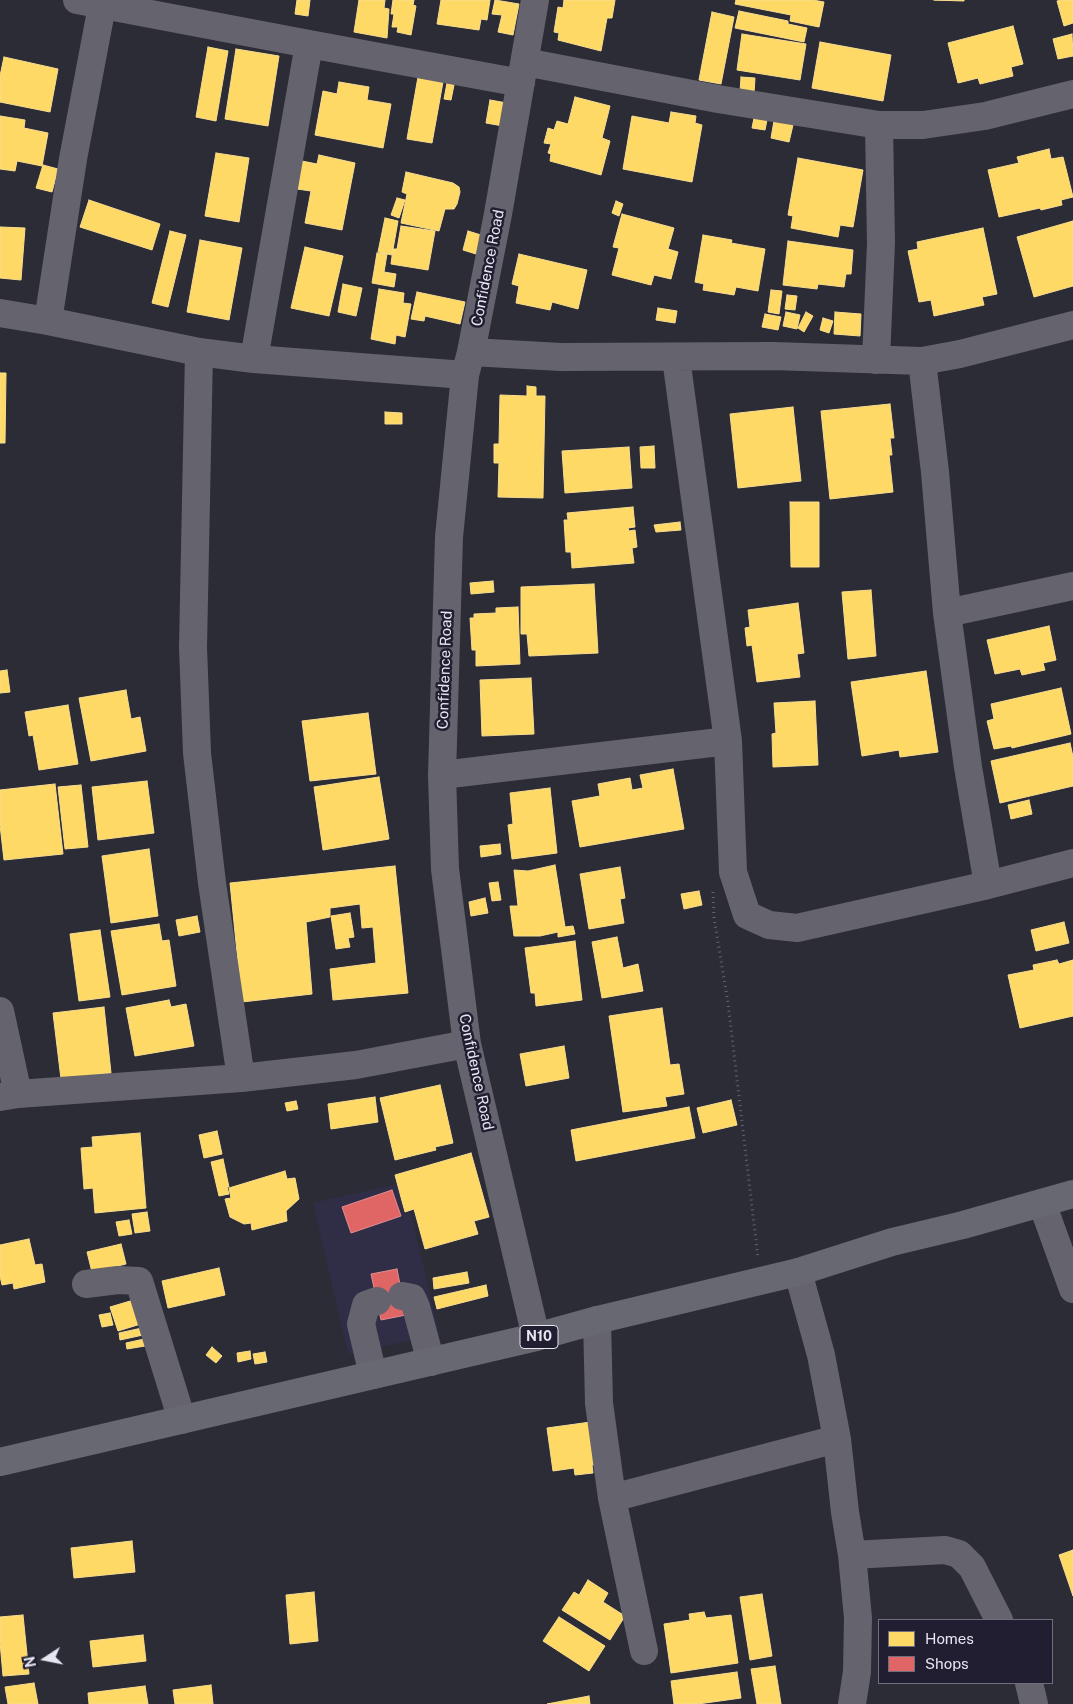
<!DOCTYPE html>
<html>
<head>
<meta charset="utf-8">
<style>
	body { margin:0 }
	#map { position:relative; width:1073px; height:1704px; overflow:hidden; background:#2c2c37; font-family:"Public Sans",sans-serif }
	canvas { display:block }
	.legend { position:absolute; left:878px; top:1619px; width:175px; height:65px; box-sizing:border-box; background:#201e30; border:1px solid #6f6e7e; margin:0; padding:6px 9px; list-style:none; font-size:15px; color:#e6e5f2 }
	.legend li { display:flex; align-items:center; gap:10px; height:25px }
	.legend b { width:25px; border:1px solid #6f6e7e }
	.north { position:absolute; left:20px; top:1634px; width:50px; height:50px; -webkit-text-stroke:4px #201e30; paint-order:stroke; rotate:259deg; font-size:14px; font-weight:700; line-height:20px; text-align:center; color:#e6e5f2 }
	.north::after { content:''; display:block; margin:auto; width:18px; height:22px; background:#e6e5f2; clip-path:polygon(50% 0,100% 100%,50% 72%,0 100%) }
</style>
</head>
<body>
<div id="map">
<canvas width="1073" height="1704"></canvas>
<ul class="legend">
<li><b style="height:14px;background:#ffd966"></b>Homes</li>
<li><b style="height:14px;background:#e06666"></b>Shops</li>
</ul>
<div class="north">N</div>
</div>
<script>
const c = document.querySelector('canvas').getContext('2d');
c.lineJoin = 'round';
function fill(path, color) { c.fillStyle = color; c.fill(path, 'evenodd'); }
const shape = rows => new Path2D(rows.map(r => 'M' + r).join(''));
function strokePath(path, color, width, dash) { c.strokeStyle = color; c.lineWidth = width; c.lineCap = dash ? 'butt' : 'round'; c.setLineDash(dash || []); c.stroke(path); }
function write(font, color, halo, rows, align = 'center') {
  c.font = font + ' "Public Sans",sans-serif'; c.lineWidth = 5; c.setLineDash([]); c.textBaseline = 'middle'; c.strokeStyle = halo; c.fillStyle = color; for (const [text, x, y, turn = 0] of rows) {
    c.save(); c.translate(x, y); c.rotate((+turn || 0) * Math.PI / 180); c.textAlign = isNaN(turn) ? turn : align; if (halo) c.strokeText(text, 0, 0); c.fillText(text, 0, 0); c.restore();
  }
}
const built = shape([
	[397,1184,404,1214,411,1213,439,1334,348,1354,313,1203]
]);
const homes = shape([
	[297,0,310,0,308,16,295,14,297,0],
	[359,0,385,0,384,8,389,9,387,38,354,32,359,0],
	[393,0,414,0,413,5,416,6,411,35,397,32,398,27,392,27,394,14,391,14,393,0],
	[441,0,490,0,487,20,481,19,479,30,437,24,441,0],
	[495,0,519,4,513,35,498,32,502,15,492,14,495,0],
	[564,0,615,0,612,18,607,18,601,51,558,40,559,33,554,32,558,7,563,8,564,0],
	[736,0,813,0,824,2,819,27,790,21,791,15,735,4,736,0],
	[934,0,964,0,964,1,934,0],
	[1061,0,1073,0,1073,23,1064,26,1057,1,1061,0],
	[739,11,788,21,788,24,807,28,804,42,735,28,739,11],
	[712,12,734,17,721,84,699,80,712,12],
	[1013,26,1023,64,1011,67,1013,76,980,84,978,78,958,83,948,43,1013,26],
	[742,34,806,44,800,80,737,70,742,34],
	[1072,34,1073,56,1058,59,1053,39,1072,34],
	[820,42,891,55,883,101,812,88,820,42],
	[208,47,228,51,216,121,196,117,208,47],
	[236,49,279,56,268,126,225,119,236,49],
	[4,57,58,69,50,112,0,102,0,76,4,57],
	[418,77,443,82,432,143,407,139,418,77],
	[741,77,755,78,754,93,740,92,741,77],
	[339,82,369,87,367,100,391,104,383,148,315,135,323,91,337,94,339,82],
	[447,83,454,85,451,100,444,99,447,83],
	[575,97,610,106,602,138,610,141,601,175,550,161,551,154,548,153,551,144,544,143,548,128,554,130,557,121,568,124,575,97],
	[490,100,507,103,503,126,486,123,490,100],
	[671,112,696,116,695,123,702,125,692,182,623,169,632,116,669,123,671,112],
	[0,116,25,120,24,128,48,133,42,166,17,161,15,171,0,169,0,116],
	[754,118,767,120,765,130,752,128,754,118],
	[774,121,793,125,789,142,771,138,774,121],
	[1049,149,1051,159,1063,157,1073,197,1061,200,1062,205,1041,210,1040,208,999,217,988,170,1019,163,1017,157,1049,149],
	[216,153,249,158,239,222,205,216,216,153],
	[319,155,355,163,342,230,305,223,311,191,297,189,302,161,317,164,319,155],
	[798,158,863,170,853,227,840,225,838,237,791,228,793,216,788,215,798,158],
	[43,165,58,169,52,192,36,188,43,165],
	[406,172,453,183,459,187,460,192,457,204,454,209,445,209,439,231,401,223,407,194,402,192,406,172],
	[397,198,405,200,399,218,391,215,397,198],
	[89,200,160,224,152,250,80,227,89,200],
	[616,201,623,204,619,216,612,213,616,201],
	[622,214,674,228,668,249,678,252,671,279,654,275,651,285,612,275,619,248,613,247,622,214],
	[385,218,398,221,392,255,378,252,385,218],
	[1073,221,1073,286,1034,297,1017,237,1073,221],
	[401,226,435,231,428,270,391,264,393,249,397,249,401,226],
	[0,227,25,228,21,280,0,278,0,227],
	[983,228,997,294,982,297,984,305,934,316,931,300,919,302,908,251,918,249,917,242,983,228],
	[170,231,186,235,168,307,152,303,170,231],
	[468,231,481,235,476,254,463,250,468,231],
	[703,235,732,240,731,243,765,249,758,291,736,287,734,295,703,290,704,284,695,282,703,235],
	[200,240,242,248,229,320,187,312,200,240],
	[788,241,853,250,851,274,846,274,844,287,818,284,817,289,783,285,788,241],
	[305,247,343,256,329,316,291,308,305,247],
	[377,253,387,254,384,272,396,274,394,287,372,283,377,253],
	[519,254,587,270,578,309,552,302,550,310,516,303,519,286,512,284,519,254],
	[343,284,362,288,356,316,338,312,343,284],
	[379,289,404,293,403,303,411,304,405,337,396,335,395,344,371,339,379,289],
	[771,290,782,291,779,314,768,312,771,290],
	[417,292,465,302,460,324,425,316,424,321,411,319,417,292],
	[787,295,797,296,795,310,785,309,787,295],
	[658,308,677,311,675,323,656,320,658,308],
	[786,312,800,315,797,329,783,326,786,312],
	[806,312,813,316,804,332,798,328,806,312],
	[835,312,861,314,860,336,834,334,835,312],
	[765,314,781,317,778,330,762,327,765,314],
	[823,318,833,321,829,333,820,330,823,318],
	[0,373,6,373,5,443,0,443,0,373],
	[527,386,536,387,536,396,545,396,543,498,498,497,499,463,494,463,494,444,499,444,500,395,527,396,527,386],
	[890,404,894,438,890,438,892,455,889,455,893,492,830,499,821,411,890,404],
	[793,407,801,481,738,488,730,414,793,407],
	[385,412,402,413,402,424,385,424,385,412],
	[654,446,655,468,641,468,640,447,654,446],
	[629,447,632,488,565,493,562,451,629,447],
	[790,502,819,502,819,567,791,567,790,502],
	[633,507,635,527,628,528,629,531,635,530,637,547,632,548,634,563,572,568,571,552,566,552,564,520,568,520,567,513,633,507],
	[680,522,681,530,656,532,654,525,680,522],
	[493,581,494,592,471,594,470,583,493,581],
	[594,584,598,653,529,656,527,634,521,634,521,587,594,584],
	[871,590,876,656,848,659,842,592,871,590],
	[798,603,804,653,797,654,800,677,757,682,752,645,747,646,745,628,750,627,748,610,798,603],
	[518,607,520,664,476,666,476,650,472,650,470,618,474,618,474,614,496,613,496,608,518,607],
	[1049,626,1056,660,1043,663,1045,670,1022,675,1020,669,995,674,987,640,1049,626],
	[7,670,10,692,0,693,0,671,7,670],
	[926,671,938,752,900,757,899,750,862,756,851,682,926,671],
	[531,678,534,734,482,736,480,680,531,678],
	[1061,688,1071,734,1012,748,1011,746,994,749,987,721,994,719,991,704,1061,688],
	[126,690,131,719,140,717,146,751,91,761,79,698,126,690],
	[815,701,818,765,773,767,772,734,776,733,774,703,815,701],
	[68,705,78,764,39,770,33,735,29,736,25,712,68,705],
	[368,713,376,774,310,781,302,721,368,713],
	[1070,743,1073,757,1073,786,1000,803,991,761,1070,743],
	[673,769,684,829,580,847,572,801,600,796,598,784,630,778,632,790,643,788,640,775,673,769],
	[379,777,389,839,323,850,314,787,379,777],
	[147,781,154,833,98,840,92,787,147,781],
	[55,784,63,854,4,860,0,825,0,790,55,784],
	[81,785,88,847,65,849,58,787,81,785],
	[550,788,557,853,512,859,508,825,513,824,510,793,550,788],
	[1029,800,1032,814,1011,819,1008,805,1029,800],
	[500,844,501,854,481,857,480,846,500,844],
	[149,849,158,916,111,923,102,856,149,849],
	[555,865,565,927,573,926,575,934,558,937,558,932,540,936,514,936,510,906,518,906,514,870,528,871,555,865],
	[395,866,408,993,333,1000,330,969,376,963,373,927,362,928,360,904,330,908,330,917,306,922,312,994,242,1002,230,883,395,866],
	[620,867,625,898,620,899,624,923,589,929,580,874,620,867],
	[498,882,501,900,492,901,489,883,498,882],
	[699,891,702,905,684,909,681,894,699,891],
	[485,898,488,913,471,916,469,902,485,898],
	[350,913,354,937,348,938,350,947,336,949,331,916,350,913],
	[197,916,200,932,179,936,176,920,197,916],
	[1064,922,1069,943,1036,951,1031,930,1064,922],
	[159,924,162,941,169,940,176,986,122,995,111,931,159,924],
	[100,930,110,997,79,1001,70,934,100,930],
	[617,937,623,968,638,964,643,991,602,998,592,942,617,937],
	[575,941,582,1000,536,1006,535,993,531,993,525,948,575,941],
	[1057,960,1059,964,1073,960,1073,1016,1020,1028,1008,975,1034,970,1033,965,1057,960],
	[169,1000,171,1007,186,1004,194,1046,135,1056,126,1008,169,1000],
	[104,1007,111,1073,61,1079,53,1013,104,1007],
	[662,1008,670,1065,679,1064,684,1094,665,1097,667,1106,623,1112,609,1016,662,1008],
	[564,1046,569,1078,526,1086,520,1054,564,1046],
	[440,1085,453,1143,435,1147,436,1150,395,1160,380,1098,440,1085],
	[375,1097,378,1122,331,1129,328,1104,375,1097],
	[731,1100,737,1125,703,1133,697,1108,731,1100],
	[296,1101,298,1109,287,1111,285,1103,296,1101],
	[689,1107,695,1138,576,1161,571,1130,689,1107],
	[217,1131,222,1154,204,1158,199,1135,217,1131],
	[140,1133,146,1208,95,1213,93,1188,84,1189,81,1148,93,1147,92,1137,140,1133],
	[471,1153,489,1217,474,1221,478,1234,425,1249,414,1209,405,1212,395,1175,471,1153],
	[223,1159,229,1187,227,1187,229,1194,219,1196,211,1162,223,1159],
	[285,1171,287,1179,295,1178,299,1199,286,1211,287,1221,252,1230,251,1223,244,1224,230,1217,225,1199,231,1198,229,1188,285,1171],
	[147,1212,150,1231,135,1233,132,1214,147,1212],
	[129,1220,132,1234,119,1236,116,1222,129,1220],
	[29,1239,35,1265,42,1264,45,1282,14,1289,13,1283,2,1285,0,1276,0,1245,29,1239],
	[121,1244,126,1264,92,1272,87,1252,121,1244],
	[219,1268,225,1295,168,1308,162,1281,219,1268],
	[467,1272,469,1283,434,1289,433,1278,467,1272],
	[486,1285,488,1296,437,1309,434,1297,486,1285],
	[137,1299,144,1323,118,1331,110,1307,137,1299],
	[110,1313,113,1325,102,1327,99,1315,110,1313],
	[142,1328,143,1335,120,1340,119,1333,142,1328],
	[144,1339,145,1346,127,1349,126,1343,144,1339],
	[212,1347,222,1356,216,1363,206,1355,212,1347],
	[250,1351,251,1359,238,1362,237,1353,250,1351],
	[265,1352,267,1362,255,1364,253,1354,265,1352],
	[598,1421,604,1464,592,1465,593,1473,575,1475,574,1468,553,1471,547,1428,598,1421],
	[132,1541,135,1572,74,1578,71,1548,132,1541],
	[1073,1550,1073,1596,1059,1555,1073,1550],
	[588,1580,608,1593,603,1602,625,1616,610,1640,562,1610,574,1592,579,1595,588,1580],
	[314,1592,318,1641,290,1644,286,1595,314,1592],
	[762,1594,772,1656,750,1660,740,1597,762,1594],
	[704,1612,706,1618,731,1615,738,1663,671,1673,664,1624,690,1620,689,1614,704,1612],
	[23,1615,29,1674,3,1676,0,1642,0,1617,23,1615],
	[559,1617,605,1646,589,1671,543,1641,559,1617],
	[143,1635,146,1661,93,1667,90,1641,143,1635],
	[775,1666,781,1704,757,1704,751,1669,775,1666],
	[737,1672,741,1698,698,1704,674,1704,671,1681,737,1672],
	[34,1683,38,1704,8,1704,5,1687,34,1683],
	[211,1685,213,1704,175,1704,173,1690,211,1685],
	[145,1686,148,1704,89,1704,88,1693,145,1686],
	[589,1696,590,1704,547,1704,589,1696]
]);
const shops = shape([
	[392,1190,401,1216,351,1233,342,1207,392,1190],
	[397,1269,406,1315,381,1320,371,1274,397,1269]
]);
const path = shape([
	[713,892,714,918,728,1003,758,1258]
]);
const minor = shape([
	[77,0,309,44,254,359],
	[535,0,498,214,471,352,465,375,449,537,442,775,445,869,467,1044,536,1337],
	[309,44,521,83],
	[525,62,718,99,879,125,923,125,985,116,1073,94],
	[0,313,48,321,199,352,254,359,465,375],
	[48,321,73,159,102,6],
	[199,352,193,647,197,753,212,883,241,1078],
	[471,352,561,357,773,356,922,361,960,354,1073,325],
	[676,358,728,741,733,872,747,915,769,925,797,928,988,885,1073,863],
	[876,360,881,243,879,125],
	[922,361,935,472,947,613,968,767,988,885],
	[947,613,1073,586],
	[442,775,728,741],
	[0,1011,18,1094],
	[0,1097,18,1094,241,1078,356,1065,467,1044],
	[1042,1203,1073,1289],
	[798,1272,821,1355,837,1439,845,1512,852,1555,858,1618,857,1672,852,1704],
	[86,1284,118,1280,139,1281,182,1420],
	[402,1296,412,1298,416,1307,431,1362],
	[597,1320,599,1403,612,1498,644,1651],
	[373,1375,361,1324,366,1305,377,1301],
	[612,1498,837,1439],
	[852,1555,945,1550,959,1554,972,1567,999,1620],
	[1029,1683,1034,1704]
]);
const major = shape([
	[0,1462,536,1337,597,1320,798,1272,892,1242,963,1225,1073,1194]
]);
const shields = [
	[539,1337,38]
];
const shieldNames = [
	["N10",539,1337]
];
const streetNames = [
	["Confidence Road",488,268,-79],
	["Confidence Road",445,670,-88],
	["Confidence Road",476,1072,78]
];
fill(built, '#302e46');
fill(homes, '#ffd966');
strokePath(homes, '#f8dd90', 1);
fill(shops, '#e06666');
strokePath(shops, '#e28c90', 1);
strokePath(path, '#65646d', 3, [1, 4]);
strokePath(minor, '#65646e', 28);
strokePath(major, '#686872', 28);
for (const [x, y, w] of shields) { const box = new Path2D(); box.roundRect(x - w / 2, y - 11.5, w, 23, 4); c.fillStyle = '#201e30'; c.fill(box); strokePath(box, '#e6e5f2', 1); }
write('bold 14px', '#e6e5f2', null, shieldNames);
write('15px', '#e6e5f2', '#201e30', streetNames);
</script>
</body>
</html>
